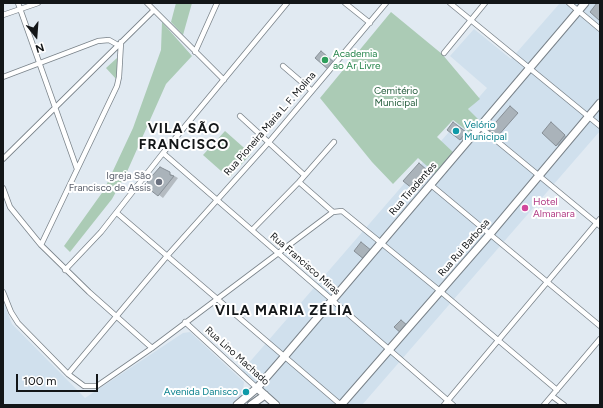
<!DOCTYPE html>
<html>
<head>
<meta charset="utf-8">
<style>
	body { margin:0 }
	#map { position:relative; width:603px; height:408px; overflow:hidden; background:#e1eaf2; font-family:Figtree,sans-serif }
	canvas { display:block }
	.frame { position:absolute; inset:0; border:4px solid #131618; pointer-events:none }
	.north { position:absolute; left:16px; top:16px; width:40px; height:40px; -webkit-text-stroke:3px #fff; paint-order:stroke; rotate:163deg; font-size:11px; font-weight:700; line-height:16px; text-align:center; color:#131618 }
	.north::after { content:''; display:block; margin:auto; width:14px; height:18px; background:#131618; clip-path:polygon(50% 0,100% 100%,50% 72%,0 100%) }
	.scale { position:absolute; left:16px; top:374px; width:82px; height:18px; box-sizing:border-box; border:2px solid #131618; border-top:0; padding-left:5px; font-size:12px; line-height:14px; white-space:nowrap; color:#131618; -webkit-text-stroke:3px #fff; paint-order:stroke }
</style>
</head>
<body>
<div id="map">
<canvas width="603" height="408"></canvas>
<div class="frame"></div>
<div class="north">N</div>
<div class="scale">100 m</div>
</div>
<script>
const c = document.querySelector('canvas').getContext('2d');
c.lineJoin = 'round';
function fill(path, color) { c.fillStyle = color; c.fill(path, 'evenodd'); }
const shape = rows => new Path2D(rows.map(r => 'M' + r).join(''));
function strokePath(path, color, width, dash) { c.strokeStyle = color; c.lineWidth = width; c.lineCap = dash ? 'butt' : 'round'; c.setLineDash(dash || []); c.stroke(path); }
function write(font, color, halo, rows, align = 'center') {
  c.font = font + ' Figtree,sans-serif'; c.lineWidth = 4; c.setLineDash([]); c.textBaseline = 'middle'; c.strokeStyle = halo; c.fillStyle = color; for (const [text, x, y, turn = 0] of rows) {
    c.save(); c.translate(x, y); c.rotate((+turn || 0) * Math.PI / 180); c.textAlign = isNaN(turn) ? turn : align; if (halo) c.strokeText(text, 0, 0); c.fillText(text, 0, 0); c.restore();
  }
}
const built = shape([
	[560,3,600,3,600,131,362,405,347,405,343,401,339,405,283,405,241,372,487,88,450,56,474,29,511,59],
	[3,301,12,324,85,398,183,333,190,332,244,382,242,398,230,405,3,405]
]);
const green = shape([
	[176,3,192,3,183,35,171,22],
	[391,12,442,54,480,99,468,109,479,120,469,132,453,120,437,137,455,154,436,174,418,158,393,184,372,162,320,98],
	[162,22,192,56,166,84,126,174,112,199,70,252,64,246,104,190,133,128,161,50],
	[117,58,117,80,106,68],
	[225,131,251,154,229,178,203,155]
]);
const shadow = shape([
	[458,126,470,135,465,142,460,139],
	[554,126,568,138,560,147,557,145],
	[419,164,432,174,418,191,413,189],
	[160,168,178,178,163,198,146,185]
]);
const building = shape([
	[597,3,600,3,600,21,590,12,597,3],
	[321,51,335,63,329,70,315,58,321,51],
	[510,106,518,113,497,137,489,130,510,106],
	[453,122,466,132,460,140,447,130,453,122],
	[551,122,565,135,556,146,542,133,551,122],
	[419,163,428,171,413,189,403,181,419,163],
	[160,167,170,172,170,175,174,176,158,196,144,185,150,179,148,177,150,175,152,176,160,167],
	[361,242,372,251,365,260,354,251,361,242],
	[401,320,408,326,402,334,394,327,401,320]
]);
const street = shape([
	[18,3,77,169],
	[147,3,224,80],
	[345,3,370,23],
	[450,3,600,126],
	[569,3,600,29],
	[3,15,38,3],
	[195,52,217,3],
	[444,53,485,3],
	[283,66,312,91],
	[3,77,98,41,109,40,118,45],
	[240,116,304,175],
	[480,127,600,226],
	[163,153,453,405],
	[3,159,154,10],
	[299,182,333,212],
	[431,185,600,326],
	[3,188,10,207,41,245,89,292,152,348],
	[117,213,341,405],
	[252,230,299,182,334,142],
	[41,245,117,86,119,77,121,42],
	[65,270,101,232,163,153,287,3],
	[3,292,11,312,18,323,68,374,84,386,97,386,152,348,333,212,342,211,440,291,557,390],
	[185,322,257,388],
	[68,374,167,256,269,142,386,3],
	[552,396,564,405],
	[444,405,600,219],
	[544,405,600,339]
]);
const secondary = shape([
	[257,388,276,405],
	[237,405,257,388,284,357,585,3],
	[251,405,265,395],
	[341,405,490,234,600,103]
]);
const markers = [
	[325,60,4,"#2e9e5b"],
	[456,131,4,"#0f9aa8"],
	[159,182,4,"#6b7280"],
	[525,208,4,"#d1479c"],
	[246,392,4,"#0f9aa8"]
];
const leisureNames = [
	["Academia",333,54],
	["ao Ar Livre",333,66]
];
const parkNames = [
	["Cemitério",396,91],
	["Municipal",396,103]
];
const streetNames = [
	["Rua Pioneira Maria L. F. Molina",270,124,-49],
	["Rua Tiradentes",413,189,-49],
	["Rua Rui Barbosa",464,248,-49],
	["Rua Francisco Miras",305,264,41],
	["Rua Lino Machado",237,356,42]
];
const cultureNames = [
	["Velório",464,125],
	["Municipal",464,137],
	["Avenida Danisco",238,392,"right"]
];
const worshipNames = [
	["Igreja São",151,176],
	["Francisco de Assis",151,188]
];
const hotelNames = [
	["Hotel",533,202],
	["Almanara",533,214]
];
const districtNames = [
	["VILA SÃO",184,129],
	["FRANCISCO",184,145],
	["VILA MARIA ZÉLIA",284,311]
];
fill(built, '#d0e0ed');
fill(green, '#abcbb5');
fill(shadow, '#0003');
fill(building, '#aab3ba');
strokePath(building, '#878f96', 1);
strokePath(street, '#798289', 6);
strokePath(secondary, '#798289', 9);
strokePath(street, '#fff', 4.5);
strokePath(secondary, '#fff', 7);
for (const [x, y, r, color] of markers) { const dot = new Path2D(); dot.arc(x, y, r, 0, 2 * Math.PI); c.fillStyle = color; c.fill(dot); strokePath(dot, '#fff', 1.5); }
write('10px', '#27864d', '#fff', leisureNames, 'left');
write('10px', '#265e3e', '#fff', parkNames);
write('10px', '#131618', '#fff', streetNames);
write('10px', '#0d838f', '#fff', cultureNames, 'left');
write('10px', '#5b616d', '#fff', worshipNames, 'right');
write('10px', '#b23c85', '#fff', hotelNames, 'left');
c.letterSpacing = '1px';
write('bold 14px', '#131618', '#fff', districtNames);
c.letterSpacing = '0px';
</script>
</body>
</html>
